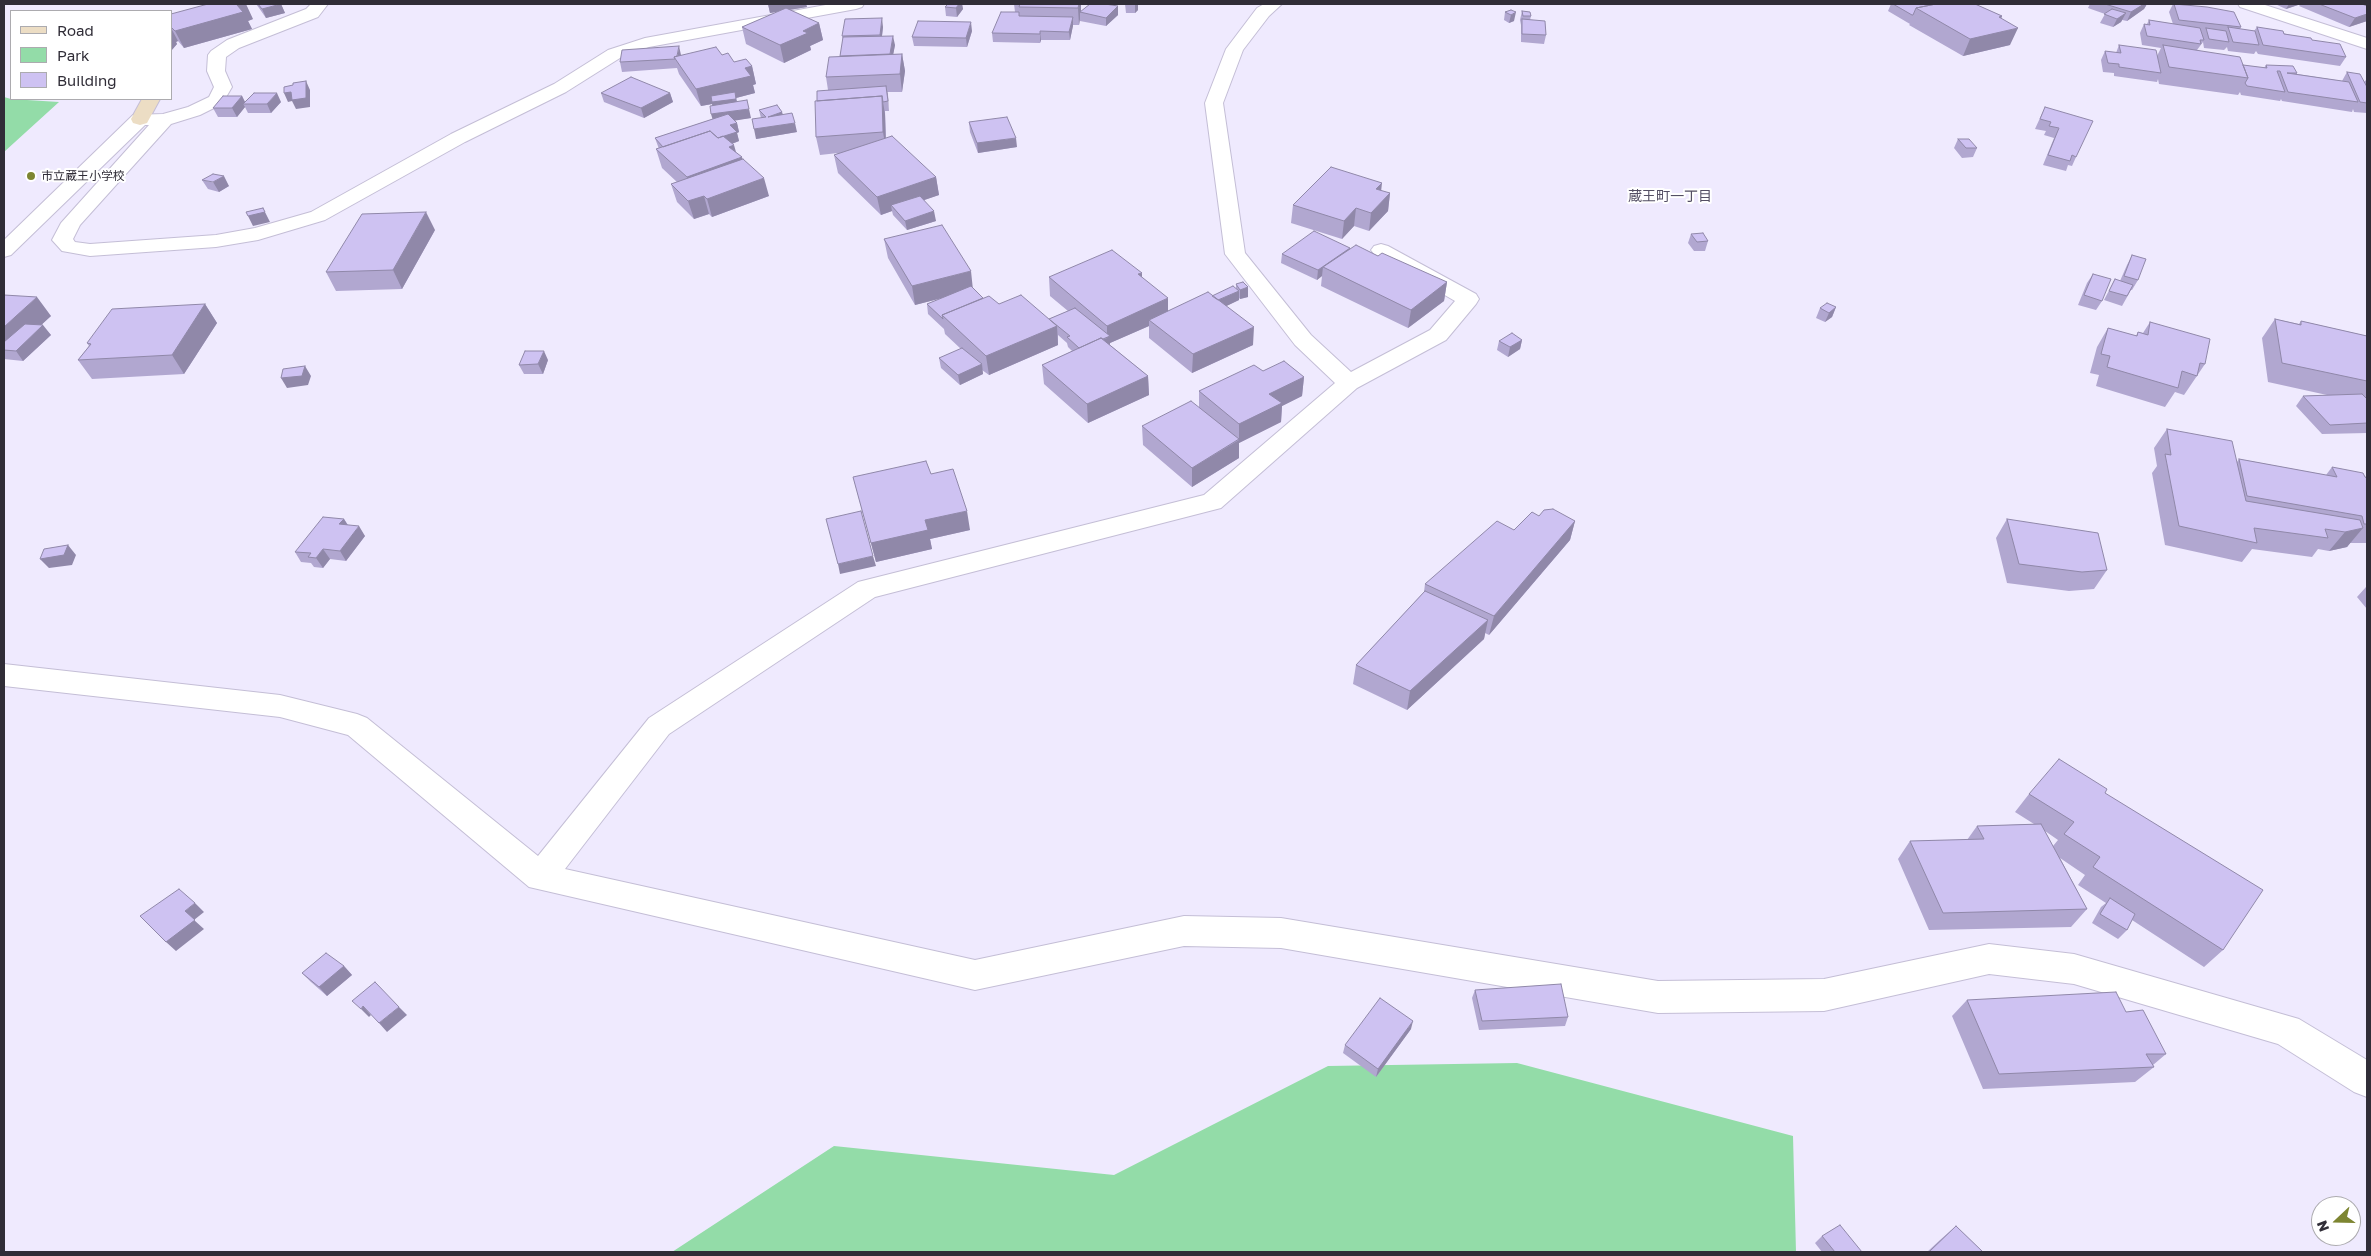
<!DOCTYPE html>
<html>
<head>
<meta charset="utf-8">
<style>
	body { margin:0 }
	#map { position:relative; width:2371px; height:1256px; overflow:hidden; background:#efeafe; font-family:"Golos Text",sans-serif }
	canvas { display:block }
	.frame { position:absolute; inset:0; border:5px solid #302d37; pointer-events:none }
	.legend { position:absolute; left:10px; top:10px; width:162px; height:90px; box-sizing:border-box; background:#fff; border:1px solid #acabaf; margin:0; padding:6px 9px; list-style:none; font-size:15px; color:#302d37 }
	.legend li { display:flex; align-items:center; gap:10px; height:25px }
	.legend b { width:25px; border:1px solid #acabaf }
	.north { position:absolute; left:2311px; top:1196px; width:50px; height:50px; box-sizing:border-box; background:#fff; border:1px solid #acabaf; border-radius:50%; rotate:249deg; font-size:14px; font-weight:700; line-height:20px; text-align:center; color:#302d37 }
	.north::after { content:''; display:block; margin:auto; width:18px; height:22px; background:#7d8531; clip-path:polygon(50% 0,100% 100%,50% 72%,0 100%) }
</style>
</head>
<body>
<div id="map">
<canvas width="2371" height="1256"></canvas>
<div class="frame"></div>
<ul class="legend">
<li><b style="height:6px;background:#ecddc4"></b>Road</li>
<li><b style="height:14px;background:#93dca8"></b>Park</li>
<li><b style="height:14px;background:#cec2f2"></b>Building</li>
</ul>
<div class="north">N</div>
</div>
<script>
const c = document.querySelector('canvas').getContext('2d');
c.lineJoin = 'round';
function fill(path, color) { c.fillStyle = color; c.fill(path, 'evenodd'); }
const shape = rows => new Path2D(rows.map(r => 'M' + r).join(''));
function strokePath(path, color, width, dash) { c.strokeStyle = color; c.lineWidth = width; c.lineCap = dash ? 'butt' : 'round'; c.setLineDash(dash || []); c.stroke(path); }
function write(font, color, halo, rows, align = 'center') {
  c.font = font + ' "Golos Text","Noto Sans JP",sans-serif'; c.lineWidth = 4; c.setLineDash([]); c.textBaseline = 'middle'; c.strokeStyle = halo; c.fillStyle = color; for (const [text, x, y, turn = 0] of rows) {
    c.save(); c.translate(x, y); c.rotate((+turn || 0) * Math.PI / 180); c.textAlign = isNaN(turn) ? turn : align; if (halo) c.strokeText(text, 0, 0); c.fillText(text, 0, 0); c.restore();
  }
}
const green = shape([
	[4,97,11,99,59,102,4,152],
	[1517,1063,1793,1136,1796,1252,672,1252,834,1146,1114,1175,1328,1066]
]);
const street = shape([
	[311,4,328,4,318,17,239,48,226,57,225,71,232,87,222,104,200,115,171,124,80,225,73,239,75,242,90,244,216,235,255,228,311,212,451,134,554,84,608,50,645,38,831,4,864,4,862,7,856,9,649,47,620,58,566,92,465,142,325,220,258,240,216,247,90,256,62,251,52,240,61,223,149,125,145,125,11,255,4,257,4,240,133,115,163,114,188,107,209,97,214,87,207,71,208,55,211,51,227,40,306,9,311,4],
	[1264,4,1282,4,1269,16,1243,50,1223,103,1245,253,1311,335,1351,372,1430,330,1455,301,1374,254,1371,250,1374,246,1381,244,1388,246,1476,294,1479,299,1476,304,1446,340,1357,388,1221,508,875,597,669,734,565,869,975,960,1184,916,1281,918,1658,981,1824,979,1989,944,2074,954,2299,1019,2367,1060,2367,1097,2354,1092,2278,1044,2074,984,1989,974,1824,1011,1658,1013,1281,948,1184,946,975,990,529,887,348,735,280,717,4,686,4,664,280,695,357,714,367,718,538,856,649,718,858,582,1204,495,1335,383,1295,345,1225,254,1205,103,1226,49,1257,8,1264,4],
	[2238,4,2262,4,2367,38,2367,49,2240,7,2238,4]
]);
const secondary = shape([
	[142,99,160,99,147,123,140,125,133,123,131,119,142,99]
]);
const wall = shape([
	[256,4,281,4,285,13,266,18,259,8],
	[768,4,806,4,807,7,789,10,819,23,823,40,810,46,811,50,784,63,746,44,742,27,781,11,770,13],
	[948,4,962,4,963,9,957,17,946,16,945,7],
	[1014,4,1081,4,1081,11,1118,6,1118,15,1106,26,1080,21,1080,19,1079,25,1073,25,1070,40,1041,40,1040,43,993,42,992,33,1015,12],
	[1125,4,1138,4,1138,10,1135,13,1126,13],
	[1891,4,1975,4,2002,16,2001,19,2010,45,1963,56,1909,25,1910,24,1888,11],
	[2090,4,2147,4,2144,9,2127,21,2122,20,2121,22,2113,27,2100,23,2105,14,2088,8],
	[2173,4,2179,4,2241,27,2240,29,2254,31,2257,27,2312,40,2346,57,2340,66,2258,54,2256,51,2254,54,2228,51,2227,47,2224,50,2204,48,2203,42,2197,50,2243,65,2264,68,2266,65,2297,73,2297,74,2342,81,2347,72,2364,82,2366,80,2367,80,2367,113,2354,112,2353,109,2352,112,2282,101,2281,99,2280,101,2241,95,2240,92,2238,95,2159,84,2158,79,2157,82,2114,76,2114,73,2103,72,2101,60,2105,51,2116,53,2119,45,2157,56,2161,48,2142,45,2140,33,2144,24,2147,24,2149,20,2173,24,2169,12],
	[2275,4,2301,4,2286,9],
	[2301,4,2367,4,2367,21,2349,27,2299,6],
	[1511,10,1514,21,1509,23,1504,20,1505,12],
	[1522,11,1531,16,1530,20,1546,35,1544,44,1521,42,1521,25,1520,20],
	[171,14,253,19,248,21,252,29,184,48,178,41,176,42,177,44,171,51],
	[883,27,882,36,895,45,893,54,902,54,905,71,902,92,887,92,889,111,885,111,886,138,936,177,939,195,924,200,936,221,907,230,893,215,892,211,881,215,838,173,834,155,838,153,820,155,816,137,817,101,828,90,826,77,840,56,843,39,842,36],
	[972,31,967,47,914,46,912,37],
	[681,55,722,55,734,62,752,66,756,84,753,85,755,93,736,98,737,102,751,118,735,120,737,123,739,132,737,133,739,141,732,144,736,153,742,157,742,159,769,196,712,217,709,214,694,219,677,202,671,184,677,182,662,168,656,149,659,149,655,138,713,119,712,104,701,106,679,74,677,68,622,72,620,62],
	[601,93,670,93,673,102,644,118,604,102],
	[242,96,245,102,281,102,271,113,248,113,245,107,237,117,218,117,213,108],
	[2045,107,2076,157,2072,166,2068,165,2066,171,2043,165,2054,138,2044,135,2046,131,2035,129],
	[759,110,782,112,783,115,797,132,756,139,761,118],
	[969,122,1017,147,978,153,970,132],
	[1958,139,1977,148,1973,157,1962,158,1954,148],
	[202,180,229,186,219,192,208,189],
	[1381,191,1390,193,1388,211,1369,231,1354,226,1342,239,1291,223,1293,205],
	[435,230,402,289,336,291,326,272],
	[1691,234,1708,241,1705,251,1694,251,1688,243],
	[884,239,973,289,983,298,999,304,1049,319,1068,311,1050,296,1049,277,1142,278,1168,311,1236,289,1236,284,1248,297,1240,299,1239,298,1239,300,1226,306,1253,345,1192,373,1149,338,1149,326,1110,343,1110,345,1148,376,1149,395,1088,423,1044,384,1042,365,1072,351,1068,347,1067,343,1058,335,1058,345,989,375,982,370,983,374,960,385,941,368,939,358,961,349,945,334,944,329,928,314,927,304,942,298,915,305,888,258],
	[1350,249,1378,256,1447,282,1444,301,1408,328,1321,286,1322,276,1317,280,1281,263,1282,254],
	[2132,255,2138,280,2132,290,2131,290,2122,306,2104,300,2115,279,2120,281,2127,265],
	[2093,274,2102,301,2096,310,2078,305,2087,283],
	[4,295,51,316,41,325,51,335,23,361,4,359],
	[205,304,217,323,184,374,92,379,78,360,89,346,87,343],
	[1836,307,1832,317,1825,322,1816,318,1820,308],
	[2275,319,2299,324,2301,321,2367,336,2367,433,2322,434,2296,406,2303,396,2327,395,2268,382,2262,338],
	[2150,322,2205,364,2184,395,2175,392,2165,407,2096,386,2099,375,2090,373,2097,347,2108,328,2136,336,2138,332,2143,333],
	[1522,340,1520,349,1508,357,1497,350,1499,341],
	[548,360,543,374,524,374,519,365],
	[1263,371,1304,377,1302,396,1282,406,1281,422,1239,443,1239,458,1192,487,1143,445,1142,426,1199,408,1199,391],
	[2167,429,2237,462,2239,459,2326,475,2332,467,2367,478,2367,543,2350,543,2347,547,2329,551,2318,549,2312,557,2252,549,2242,562,2165,545,2152,473,2157,466,2154,448],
	[931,474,970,530,930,539,932,549,876,562,853,477],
	[1539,516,1575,521,1570,540,1489,635,1485,633,1484,639,1407,710,1353,684,1356,665,1424,592,1425,584,1514,530],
	[344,519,348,525,365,536,346,561,330,559,323,568,314,567,311,563,301,562,295,552],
	[2007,519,2107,570,2094,589,2069,591,2007,583,1996,538],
	[2366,587,2367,587,2367,609,2357,597],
	[2105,793,2223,950,2204,967,2132,920,2127,930,2118,939,2092,923,2101,907,2106,903,2078,885,2085,875,2060,858,2087,909,2071,927,1929,930,1898,859,1910,841,1967,840,1977,826,2034,824,2015,812,2029,794],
	[2045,831,2058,840,2053,846],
	[344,966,352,975,327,996,311,982,302,973],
	[1475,990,1568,1017,1565,1026,1479,1030,1472,998],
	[1967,1000,2126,1012,2166,1054,2153,1065,2154,1067,2135,1082,1983,1089,1952,1016],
	[1411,1029,1376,1077,1343,1053,1345,1045],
	[1956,1226,1983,1252,1927,1252,1940,1240],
	[1822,1236,1862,1252,1822,1252,1815,1243]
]);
const shadedWall = shape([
	[240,4,246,4,253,19,248,21,252,29,184,48,175,31],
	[281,4,285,13,266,18,262,9],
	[768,4,806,4,807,7,770,13],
	[959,4,962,4,963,9,957,17,956,8],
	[1079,4,1081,4,1081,13,1080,12,1080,19,1079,25,1078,8],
	[1135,4,1138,4,1138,10,1135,13],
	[2144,4,2147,4,2144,9,2127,21,2131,12],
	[2289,4,2301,4,2286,9],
	[1118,6,1118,15,1106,26,1106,18],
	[1516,12,1514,21,1509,23,1511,15],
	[2126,13,2121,22,2113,27,2117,19],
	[2367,14,2367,21,2349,27,2355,18],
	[2002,16,1995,33,2018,28,2010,45,1963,56,1970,39,1999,17],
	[1073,17,1073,26,1070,40,1069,32],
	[882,18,883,27,881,44,880,35],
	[971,22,972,31,967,47,966,38],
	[819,23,823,40,810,46,811,50,784,63,780,45,803,31],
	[171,28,178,41,176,42,177,44,171,51],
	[1040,31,1041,40,1040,43],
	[893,36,895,45,890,72,889,63],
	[679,46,681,55,677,59],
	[902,54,905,71,902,92,900,74],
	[752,66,756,84,753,85,755,93,736,98,737,102,715,112,712,104,701,106,696,89,745,68],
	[306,81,310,90,310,107,296,109,292,101,288,102,284,93],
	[886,86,888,95,889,111,888,101],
	[277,93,281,102,271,113,267,104],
	[670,93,673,102,644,118,641,108],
	[242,96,246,104,243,104,245,107,237,117,232,108],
	[882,96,885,114,886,150,883,132],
	[749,109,751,118,714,124,711,114],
	[782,112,784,121,768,117],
	[737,123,739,132,737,133,739,141,718,149,730,125],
	[795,123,797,132,756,139,754,129],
	[1016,138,1017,147,978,153,977,143],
	[734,145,738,159,742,157,746,176,692,195,687,177,729,147],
	[224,176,229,186,219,192,213,182],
	[936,177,939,195,895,210,891,205,892,211,881,215,877,197],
	[764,178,769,196,712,217,707,199],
	[1382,183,1380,201,1376,189],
	[1390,193,1388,211,1369,231,1371,213],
	[704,196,709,214,694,219,688,201],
	[263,208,270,222,253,226,248,216],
	[1356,208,1354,226,1342,239,1344,221],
	[934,211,936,221,907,230,905,221],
	[426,212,435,230,402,289,393,270],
	[1350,248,1349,257,1323,267,1322,276,1317,280,1318,270],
	[971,271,973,290,915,305,912,286],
	[1142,273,1142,291,1138,274],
	[1447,282,1444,301,1408,328,1411,310],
	[1248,287,1248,297,1240,299,1240,290],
	[1239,291,1239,300,1212,313,1212,303],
	[37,297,51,316,13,351,4,350,4,327],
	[1168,298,1168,317,1149,320,1149,326,1110,343,1110,346,1081,349,1107,338,1107,326],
	[205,304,217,323,184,374,172,355],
	[1836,307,1832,317,1825,322,1829,313],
	[43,325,51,335,23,361,16,351],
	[1057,326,1058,345,989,375,986,356],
	[1254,327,1253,345,1192,373,1193,354],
	[1522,340,1520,349,1508,357,1510,347],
	[544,351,548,360,543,374,538,364],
	[982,364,983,374,960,385,958,375],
	[305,366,311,376,308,385,287,388,281,378],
	[1148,376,1149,395,1088,423,1087,404],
	[1304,377,1302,396,1282,406,1281,422,1239,443,1239,458,1192,487,1192,468,1239,440,1239,424,1269,394],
	[967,511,970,530,930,539,932,549,876,562,871,543,925,520],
	[344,519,350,529,339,524],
	[1575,521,1570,540,1489,635,1494,616],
	[359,526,365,536,346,561,340,551],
	[2363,528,2347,547,2329,551,2345,532],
	[68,545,76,555,72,565,49,568,40,559],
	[323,549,330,559,323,568,316,558],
	[873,556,876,566,840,574,838,564],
	[1488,620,1484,639,1407,710,1410,691],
	[195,903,204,912,194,920,204,929,176,951,166,942,185,911],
	[344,966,352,975,327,996,319,987],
	[363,1006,371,1015,369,1017,361,1009],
	[399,1007,407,1015,387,1032,379,1023],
	[1413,1021,1411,1029,1376,1077,1378,1069]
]);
const building = shape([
	[208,4,240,4,237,5,243,12,175,31,171,27,171,14,208,4],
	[258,4,281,4,262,9,258,4],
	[948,4,959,4,956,8,945,7,948,4],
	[1020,4,1079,4,1078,8,1019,7,1020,4],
	[1090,4,1105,4,1118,6,1106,18,1080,12,1090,4],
	[1893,4,1936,4,1916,8,1913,15,1912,15,1893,4],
	[1936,4,1975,4,2002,16,1999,17,2018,28,1970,39,1916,8,1936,4],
	[2105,4,2144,4,2131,12,2105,4],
	[2174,4,2207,7,2234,12,2241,27,2179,20,2174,4],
	[2319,4,2362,4,2367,6,2367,14,2355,18,2319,4],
	[786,8,819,23,803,31,808,33,780,45,742,27,786,8],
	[2112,9,2126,13,2117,19,2104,14,2112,9],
	[1511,10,1516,12,1511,15,1505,12,1511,10],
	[1522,11,1530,12,1531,16,1523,16,1522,11],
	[1001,12,1019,12,1019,16,1073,17,1069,32,1040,31,1040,34,992,33,1001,12],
	[882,18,880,35,842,36,845,19,882,18],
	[1522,19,1545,21,1546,35,1522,34,1522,19],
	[2149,20,2200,28,2204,40,2200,40,2201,44,2147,36,2144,24,2150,25,2149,20],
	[918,21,971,22,966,38,912,37,918,21],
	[2228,27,2255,31,2259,45,2233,42,2228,27],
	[2257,27,2283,31,2284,34,2311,38,2312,40,2340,44,2346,57,2263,45,2257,27],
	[2206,28,2226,31,2229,42,2209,39,2206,28],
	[893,36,890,54,840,56,843,37,893,36],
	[2119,45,2156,50,2161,73,2119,67,2119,64,2108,63,2105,51,2121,53,2119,45],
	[2163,45,2240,57,2248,78,2169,67,2163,45],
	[679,46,677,56,674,57,675,59,620,62,622,50,679,46],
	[716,47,722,55,728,53,734,62,746,59,752,66,745,68,751,76,696,89,674,57,716,47],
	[902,54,900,74,826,77,829,57,902,54],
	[2243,65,2267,68,2266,65,2293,66,2297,73,2287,73,2349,82,2358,102,2288,92,2280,71,2277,71,2285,92,2247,86,2245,83,2248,78,2243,65],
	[2347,72,2360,74,2367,87,2367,103,2360,102,2347,72],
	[631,77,670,93,641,108,601,93,631,77],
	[306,81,306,98,292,100,291,92,284,93,284,87,293,85,293,83,306,81],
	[886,86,888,101,883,102,882,96,817,101,817,91,886,86],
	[735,92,736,99,712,102,711,96,735,92],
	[254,93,277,93,267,104,243,104,254,93],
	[223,96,242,96,232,108,213,108,223,96],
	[882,96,883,132,816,137,815,101,882,96],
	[747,100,749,109,711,114,710,106,747,100],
	[777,105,782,112,768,117,792,113,795,123,754,129,752,119,766,117,759,110,777,105],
	[2045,107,2093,121,2076,157,2072,155,2070,161,2048,155,2059,128,2049,126,2051,122,2040,119,2045,107],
	[728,114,737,123,730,125,737,132,718,138,710,131,663,147,655,138,728,114],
	[1007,117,1016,138,977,143,969,122,1007,117],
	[710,131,718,138,723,136,734,145,729,147,742,157,687,177,656,149,710,131],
	[892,136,936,177,877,197,834,155,892,136],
	[1958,139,1969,139,1977,148,1966,148,1958,139],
	[743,159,764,178,707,199,704,196,688,201,671,184,743,159],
	[1331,167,1382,183,1376,189,1390,193,1371,213,1356,208,1344,221,1293,205,1331,167],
	[213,174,224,176,213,182,202,180,213,174],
	[920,196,934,211,905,221,891,205,920,196],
	[263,208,265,212,248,216,246,212,263,208],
	[426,212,393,270,326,272,362,214,426,212],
	[942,225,971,271,912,286,884,239,942,225],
	[1314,231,1350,248,1318,270,1282,254,1314,231],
	[1703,233,1708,241,1697,242,1691,234,1703,233],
	[1356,245,1378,256,1382,253,1447,282,1411,310,1323,267,1356,245],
	[1112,250,1142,273,1138,274,1168,298,1107,326,1049,277,1112,250],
	[2132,255,2146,259,2138,280,2124,276,2132,255],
	[2093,274,2111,279,2102,301,2084,295,2093,274],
	[2115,279,2133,285,2127,296,2109,291,2115,279],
	[1243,282,1248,287,1240,290,1236,284,1243,282],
	[971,286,983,298,942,315,943,319,927,304,971,286],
	[1233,286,1239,291,1218,300,1212,296,1233,286],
	[1208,292,1254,327,1193,354,1149,320,1208,292],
	[4,295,37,297,4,327,4,295],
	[1021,295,1057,326,986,356,942,315,989,296,999,304,1021,295],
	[1827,303,1836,307,1829,313,1820,308,1827,303],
	[205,304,172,355,78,360,91,344,87,343,112,309,205,304],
	[1075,308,1110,336,1103,339,1101,338,1079,348,1067,337,1070,336,1049,319,1075,308],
	[2275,319,2301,325,2301,321,2367,336,2367,381,2282,363,2275,319],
	[2150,322,2210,339,2205,364,2200,363,2197,376,2182,371,2178,388,2107,367,2110,356,2101,354,2108,328,2137,336,2138,332,2148,335,2150,322],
	[25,324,43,325,16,351,4,350,4,342,25,324],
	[1512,333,1522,340,1510,347,1499,341,1512,333],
	[1101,338,1148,376,1087,404,1042,365,1101,338],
	[962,348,982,364,958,375,939,358,962,348],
	[525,351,544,351,538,364,519,365,525,351],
	[1284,361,1304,377,1269,394,1282,403,1239,424,1199,391,1254,365,1263,371,1284,361],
	[305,366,302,376,281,378,283,369,305,366],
	[2362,394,2367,399,2367,423,2330,425,2303,396,2362,394],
	[1191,401,1239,439,1192,468,1142,426,1191,401],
	[2167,429,2232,441,2246,501,2360,520,2363,528,2345,532,2325,529,2328,538,2254,528,2257,543,2179,526,2165,454,2171,455,2167,429],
	[2239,459,2337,477,2332,467,2363,473,2365,477,2367,478,2367,524,2364,524,2362,516,2247,496,2239,459],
	[926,461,931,474,953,469,967,511,925,520,928,530,871,543,853,477,926,461],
	[1553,509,1575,521,1494,616,1425,584,1497,521,1514,530,1532,512,1539,516,1544,510,1553,509],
	[861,511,873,556,838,564,826,519,861,511],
	[323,517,344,519,339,524,359,526,340,551,323,549,316,558,308,557,311,553,295,552,323,517],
	[2007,519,2098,533,2107,570,2082,572,2019,564,2007,519],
	[68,545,64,555,40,559,44,549,68,545],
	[1425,591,1488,620,1410,691,1356,665,1425,591],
	[2059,759,2107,789,2105,793,2263,890,2223,950,2093,867,2100,857,2064,834,2074,822,2029,794,2059,759],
	[2041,824,2087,909,1943,913,1910,841,1984,839,1977,826,2041,824],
	[179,889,195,903,185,911,195,920,166,942,140,916,179,889],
	[2110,898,2135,914,2127,930,2100,914,2110,898],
	[326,953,344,966,319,987,302,973,326,953],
	[375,982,399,1007,379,1023,363,1006,361,1009,352,1001,375,982],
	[1561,984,1568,1017,1482,1021,1475,990,1561,984],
	[2116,992,2126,1012,2143,1010,2166,1054,2146,1054,2154,1067,1999,1074,1967,1000,2116,992],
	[1380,998,1413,1021,1378,1069,1345,1045,1380,998],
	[1840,1225,1862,1252,1835,1252,1822,1236,1840,1225],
	[1956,1226,1983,1252,1929,1252,1956,1226]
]);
const markers = [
	[31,176,5,"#7d8531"]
];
const farPoinames = [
	["市立蔵王小学校",41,176]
];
const farNeighbourhoodnames = [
	["蔵王町一丁目",1670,197]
];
fill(green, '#93dca8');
strokePath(street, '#c4bed6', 2);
strokePath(secondary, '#c4bed6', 2);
fill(street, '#fff');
fill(secondary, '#ecddc4');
fill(wall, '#b1a7d0');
fill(shadedWall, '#9088a9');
fill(building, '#cec2f2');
strokePath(building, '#9088a9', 1);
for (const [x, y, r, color] of markers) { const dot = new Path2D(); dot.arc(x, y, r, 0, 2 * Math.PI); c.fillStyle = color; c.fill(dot); strokePath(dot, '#fff', 2); }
write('12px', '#302d37', '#fff', farPoinames, 'left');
write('14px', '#544f64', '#fff', farNeighbourhoodnames);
</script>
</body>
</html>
